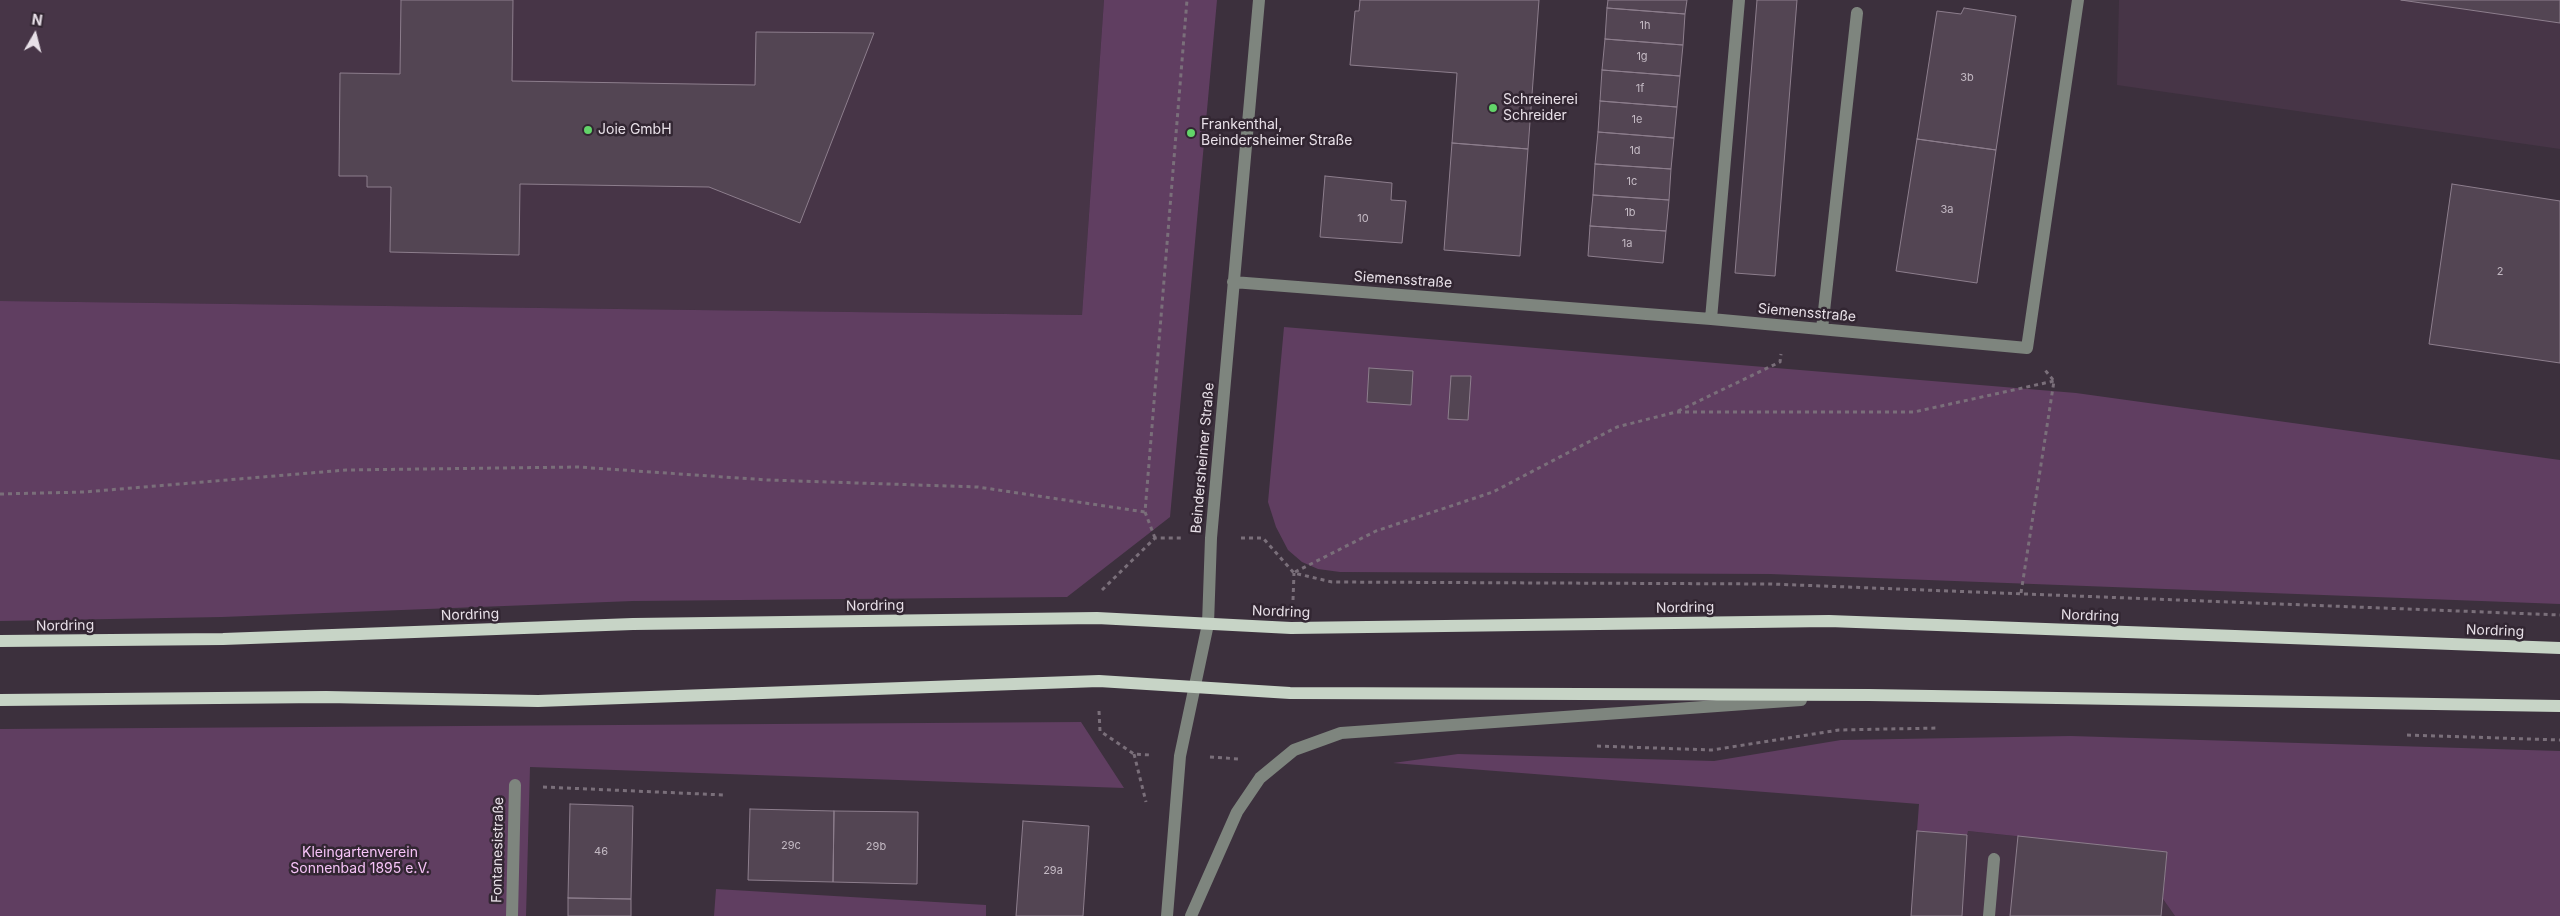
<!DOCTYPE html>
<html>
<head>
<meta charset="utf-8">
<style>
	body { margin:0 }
	#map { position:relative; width:2560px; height:916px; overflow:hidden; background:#3c303d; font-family:Inter,sans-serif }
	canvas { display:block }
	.north { position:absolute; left:10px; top:10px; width:50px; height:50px; -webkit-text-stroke:4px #322632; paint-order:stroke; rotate:8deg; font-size:14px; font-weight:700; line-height:20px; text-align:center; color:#e8e0e8 }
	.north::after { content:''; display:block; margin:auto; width:18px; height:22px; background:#e8e0e8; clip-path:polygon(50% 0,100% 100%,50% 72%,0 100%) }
</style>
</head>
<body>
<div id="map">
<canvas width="2560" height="916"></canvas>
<div class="north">N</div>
</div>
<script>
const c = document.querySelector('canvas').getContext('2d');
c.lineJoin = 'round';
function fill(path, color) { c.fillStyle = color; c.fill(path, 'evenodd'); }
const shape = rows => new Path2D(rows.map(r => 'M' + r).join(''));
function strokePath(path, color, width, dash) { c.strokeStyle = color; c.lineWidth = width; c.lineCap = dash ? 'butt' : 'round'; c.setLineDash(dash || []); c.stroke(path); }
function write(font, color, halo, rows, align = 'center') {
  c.font = font + ' Inter,sans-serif'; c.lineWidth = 5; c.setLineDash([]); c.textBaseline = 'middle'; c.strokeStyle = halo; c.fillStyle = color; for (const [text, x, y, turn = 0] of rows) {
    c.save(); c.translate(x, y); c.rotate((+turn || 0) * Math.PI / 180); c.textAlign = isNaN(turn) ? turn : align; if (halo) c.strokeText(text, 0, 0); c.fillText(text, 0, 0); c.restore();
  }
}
const built = shape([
	[0,0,1104,0,1082,315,0,301],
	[2119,0,2560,0,2560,149,2117,85],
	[1917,831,1967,835,1967,831,2167,852,2163,899,2175,916,1911,916]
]);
const green = shape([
	[1104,0,1217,0,1170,517,1067,597,633,601,222,617,0,621,0,301,1082,315],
	[1284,327,2076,393,2560,460,2560,604,1770,574,1340,572,1318,569,1302,562,1288,550,1276,527,1268,502],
	[1081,722,1124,788,530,767,526,916,0,916,0,729],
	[2071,736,2560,751,2560,916,2175,916,2163,899,2167,852,1968,831,1967,835,1917,831,1919,804,1393,763,1458,754,1714,761,1841,740],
	[716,889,986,905,986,916,714,916]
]);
const building = shape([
	[401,0,513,0,512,81,755,85,756,32,874,33,800,223,709,187,520,184,519,255,390,252,391,187,367,187,367,176,339,176,340,73,400,74,401,0],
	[1360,0,1539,0,1528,149,1452,143,1457,73,1350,65,1355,11,1359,11,1360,0],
	[1608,0,1687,0,1685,14,1607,8,1608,0],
	[1757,0,1797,0,1775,276,1735,273,1757,0],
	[2401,0,2560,0,2560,23,2401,0],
	[1607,8,1685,14,1683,45,1605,39,1607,8],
	[1964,8,2016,16,1996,150,1917,139,1937,11,1961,14,1964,8],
	[1605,39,1683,45,1680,76,1602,70,1605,39],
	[1602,70,1680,76,1677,107,1600,101,1602,70],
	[1600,101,1677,107,1674,138,1598,132,1600,101],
	[1598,132,1674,138,1671,169,1595,164,1598,132],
	[1917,139,1996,150,1977,283,1896,271,1917,139],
	[1452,143,1528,149,1520,256,1444,250,1452,143],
	[1595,164,1671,169,1669,200,1593,195,1595,164],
	[1325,176,1392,183,1391,200,1406,201,1402,243,1320,237,1325,176],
	[2452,184,2560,201,2560,363,2429,344,2452,184],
	[1593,195,1669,200,1666,231,1590,226,1593,195],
	[1590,226,1666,231,1663,263,1588,256,1590,226],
	[1369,368,1413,371,1411,405,1367,402,1369,368],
	[1451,376,1471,376,1468,420,1448,419,1451,376],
	[570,804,633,806,631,899,568,898,570,804],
	[750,809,834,811,833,882,748,880,750,809],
	[834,811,918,812,917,884,833,882,834,811],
	[1023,821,1089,826,1083,916,1016,916,1023,821],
	[1917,831,1967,835,1962,916,1911,916,1917,831],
	[2018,836,2167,852,2161,916,2010,916,2018,836],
	[568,898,631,899,631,916,568,916,568,898]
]);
const path = shape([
	[1678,411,1780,362,1781,354],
	[0,494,84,492,346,470,578,467,768,480,978,487,1145,512],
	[1155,538,1145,512,1187,0],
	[1241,538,1263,538,1294,573,1332,582,1771,584,2560,615],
	[1295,572,1376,531,1493,492,1617,427,1676,412,1914,412,2054,381],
	[1102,590,1155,538,1182,538],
	[2021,593,2054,381,2045,370],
	[1293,600,1294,573],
	[1099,711,1100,731,1134,754,1151,755],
	[2407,735,2560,740],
	[1597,746,1712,750,1839,730,1939,728],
	[1134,754,1146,802],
	[1210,757,1239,759],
	[543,787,725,795]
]);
const minor = shape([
	[1233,282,1711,319,2027,348,2078,0],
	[1711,319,1739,0],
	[1822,329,1857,13],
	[512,916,515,785],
	[1167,916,1180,756,1208,624,1211,538,1259,0],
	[1191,916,1237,812,1260,778,1294,750,1341,733,1801,700],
	[1989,916,1994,859]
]);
const major = shape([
	[0,641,223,639,633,624,1097,618,1291,628,1829,621,2560,648],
	[0,700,326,697,538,701,1099,681,1290,693,1869,695,2560,706]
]);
const markers = [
	[1493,108,5,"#62d469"],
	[588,130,5,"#62d469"],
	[1191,133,5,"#62d469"]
];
const numberNames = [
	["1h",1645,26],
	["1g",1642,57],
	["3b",1967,78],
	["1f",1640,89],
	["1e",1637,120],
	["1d",1635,151],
	["1c",1632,182],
	["3a",1947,210],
	["1b",1630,213],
	["10",1363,219],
	["1a",1627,244],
	["2",2500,272],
	["29c",791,846],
	["29b",876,847],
	["46",601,852],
	["29a",1053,871]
];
const poiNames = [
	["Schreinerei",1503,100],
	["Schreider",1503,116],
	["Frankenthal,",1201,125],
	["Beindersheimer Straße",1201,141],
	["Joie GmbH",598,130]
];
const streetNames = [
	["Siemensstraße",1403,280,4],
	["Siemensstraße",1807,313,5],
	["Beindersheimer Straße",1203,458,-85],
	["Nordring",875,606,-1],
	["Nordring",1685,608,-1],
	["Nordring",1281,612,2],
	["Nordring",470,615,-2],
	["Nordring",2090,616,2],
	["Nordring",65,626,-1],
	["Nordring",2495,631,2],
	["Fontanesistraße",498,850,-89]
];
const parkNames = [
	["Kleingartenverein",360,853],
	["Sonnenbad 1895 e.V.",360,869]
];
fill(built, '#473547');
fill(green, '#603e61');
fill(building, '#534553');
strokePath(building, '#8d7e8d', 1);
strokePath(path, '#7a6f7a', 3, [4, 4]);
strokePath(minor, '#7e857e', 12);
strokePath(major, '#c7d4c6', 12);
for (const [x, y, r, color] of markers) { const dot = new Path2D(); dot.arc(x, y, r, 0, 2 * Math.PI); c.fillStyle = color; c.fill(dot); strokePath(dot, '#322632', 2); }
write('11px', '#c3b9c3', null, numberNames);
write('14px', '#e8e0e8', '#322632', poiNames, 'left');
write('14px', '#e8e0e8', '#322632', streetNames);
write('14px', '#f6c3f7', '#322632', parkNames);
</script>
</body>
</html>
